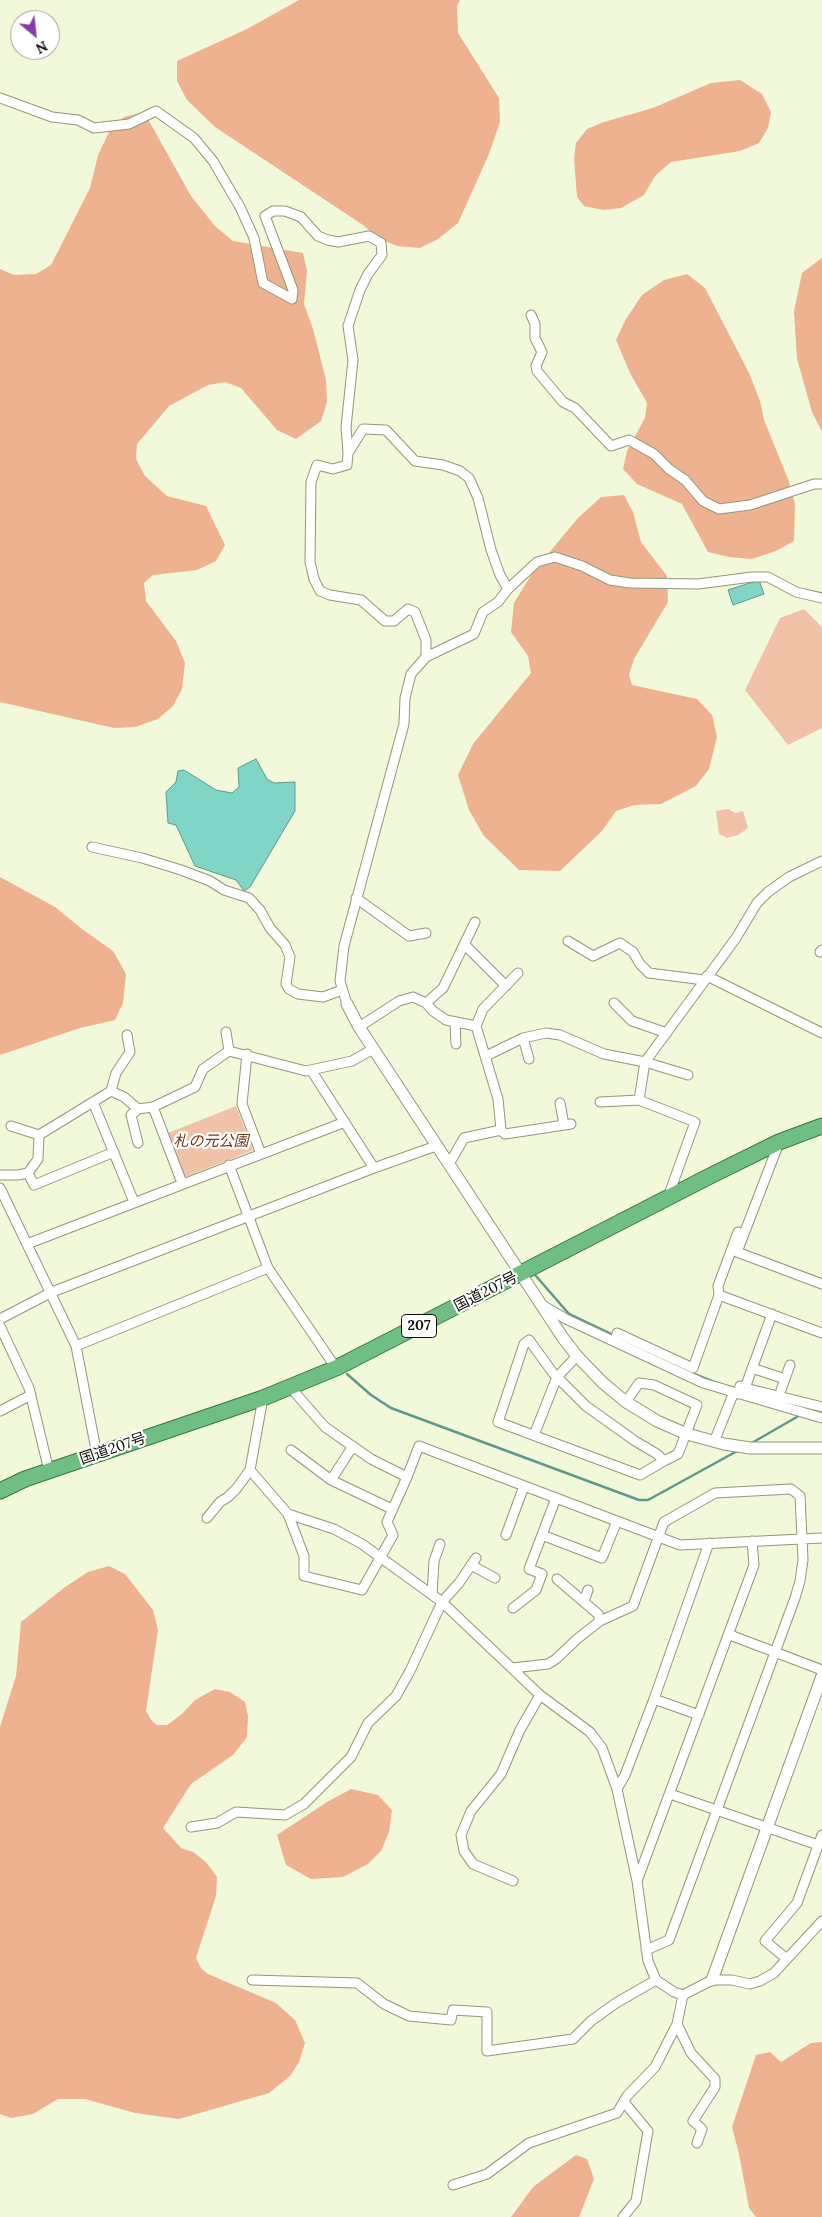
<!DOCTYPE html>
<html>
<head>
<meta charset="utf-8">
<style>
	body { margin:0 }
	#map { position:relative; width:822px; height:2217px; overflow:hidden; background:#f2f8da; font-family:Lora,serif }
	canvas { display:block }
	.north { position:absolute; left:10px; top:10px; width:50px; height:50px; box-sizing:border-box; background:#fff; border:1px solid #9e9f9b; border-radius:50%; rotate:152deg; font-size:14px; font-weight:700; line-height:20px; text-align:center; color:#0d0e05 }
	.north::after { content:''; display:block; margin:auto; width:18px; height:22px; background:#863cae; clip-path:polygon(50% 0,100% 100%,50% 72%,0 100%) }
</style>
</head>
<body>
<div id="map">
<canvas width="822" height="2217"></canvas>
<div class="north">N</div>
</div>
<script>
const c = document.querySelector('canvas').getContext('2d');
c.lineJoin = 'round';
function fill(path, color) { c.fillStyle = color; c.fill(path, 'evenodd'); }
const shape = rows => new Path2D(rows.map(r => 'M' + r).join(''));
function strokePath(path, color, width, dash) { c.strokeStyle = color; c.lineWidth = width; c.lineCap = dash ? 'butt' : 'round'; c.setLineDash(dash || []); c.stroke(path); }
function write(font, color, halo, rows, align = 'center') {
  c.font = font + ' Lora,"Noto Sans JP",serif'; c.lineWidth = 4.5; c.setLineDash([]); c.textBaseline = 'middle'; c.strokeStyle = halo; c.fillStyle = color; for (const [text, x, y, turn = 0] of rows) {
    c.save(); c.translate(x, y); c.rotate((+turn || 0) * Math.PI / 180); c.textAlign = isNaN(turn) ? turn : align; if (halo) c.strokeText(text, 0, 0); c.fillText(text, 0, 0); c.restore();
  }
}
const green = shape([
	[804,609,822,627,822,728,788,745,745,690,780,618],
	[728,809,735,813,743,811,748,828,738,835,727,838,719,834,716,811],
	[236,1106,253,1150,185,1177,168,1133]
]);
const forest = shape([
	[299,0,460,0,457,6,458,33,499,98,500,122,489,154,458,223,438,239,420,248,397,246,378,238,363,225,215,127,187,100,177,81,177,61,247,29],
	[740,80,762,94,771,112,768,128,759,143,740,151,671,162,655,176,644,195,621,208,603,210,584,206,577,197,574,158,576,143,587,129,604,122,653,108,711,83],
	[144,112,191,196,215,226,233,241,303,253,307,271,304,304,313,329,326,380,327,402,321,421,296,439,277,430,241,388,225,382,208,385,169,406,137,444,136,459,145,476,167,496,206,506,225,545,216,561,197,570,153,575,144,583,146,601,176,641,185,663,182,689,173,706,158,719,135,727,114,728,0,702,0,269,14,275,36,274,51,265,90,188,98,155,110,130,124,117],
	[822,258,822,432,812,412,797,359,794,311,802,273],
	[687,274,705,288,749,373,760,401,764,420,788,479,795,504,794,541,776,551,752,559,729,557,708,552,682,504,637,484,623,469,627,451,645,418,647,403,630,373,616,340,626,319,642,295,664,280],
	[624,495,633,512,641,542,667,576,668,602,634,659,629,675,632,685,697,699,712,715,717,737,709,769,696,786,661,804,634,805,616,811,602,831,560,871,519,870,484,836,469,810,458,775,473,744,531,673,528,656,511,632,514,603,533,572,578,518,601,497],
	[0,877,55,907,82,929,113,951,126,974,123,1003,115,1020,80,1028,0,1055],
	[109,1566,125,1574,153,1610,158,1630,146,1711,152,1721,157,1725,167,1725,182,1714,195,1700,215,1689,230,1692,245,1702,248,1716,247,1737,233,1755,191,1784,163,1828,181,1848,193,1852,206,1862,217,1877,216,1896,196,1958,201,1968,208,1974,276,2003,295,2020,305,2043,299,2062,290,2076,269,2093,179,2119,135,2113,85,2099,58,2099,33,2114,11,2118,0,2114,0,1727,16,1676,21,1622,65,1587,88,1572],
	[351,1789,378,1795,392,1810,389,1832,381,1851,368,1864,343,1877,311,1879,286,1865,277,1835,327,1802],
	[822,2042,822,2217,756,2217,749,2208,739,2154,732,2127,756,2055,770,2052,781,2062,811,2043],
	[576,2155,587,2159,594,2179,579,2217,511,2217,533,2187]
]);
const water = shape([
	[759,580,764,594,733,605,728,590,759,580],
	[256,759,267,779,274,783,295,782,295,811,250,887,244,891,236,880,195,866,176,825,168,823,166,792,176,782,178,771,184,770,216,790,232,793,239,787,238,768,256,759]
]);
const stream = shape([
	[536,1276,569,1314,615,1336],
	[624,1341,642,1350],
	[347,1374,371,1395,391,1408,639,1500,648,1500,739,1450],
	[694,1374,717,1383],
	[787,1403,822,1412],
	[750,1444,802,1414]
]);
const minor = shape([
	[0,98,52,117,78,120,94,128,129,124,156,111,194,138,213,161,240,207,254,238,263,283,292,299,293,290,265,216,273,211,285,211,301,217,318,236,328,240,338,242,369,236,381,243,382,255,368,274,360,290,348,326,353,360,346,427,348,453,347,465,333,469,317,465,311,482,310,562,314,579,320,591,330,595,361,600,385,621,394,621,408,609,415,612,426,640,426,657],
	[531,315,535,324,535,338,542,352,536,366,537,371,563,402,575,408,611,446,629,440,654,454,669,469,685,480,703,501,719,509,750,505,814,484,822,484],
	[348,453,363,429,386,430,415,461,443,465,460,471,469,478,478,498,491,550,500,575,508,589],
	[92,847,142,858,181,870,210,881,224,890,249,898,260,910,270,928,285,945,290,957,286,984,289,989,298,994,323,997,342,990],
	[356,898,409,936,426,933],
	[568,941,593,956,620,943,633,952,640,964,649,973,704,980],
	[465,945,506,986],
	[820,952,822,950],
	[707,976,822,1033],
	[426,1003,443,988,475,922],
	[614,1003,632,1021,667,1033],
	[347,1004,340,981,344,946,404,724,405,698,411,674,426,657,474,634,483,612,498,602,508,589,537,562,555,557,582,566,610,580,630,583,698,584,752,577,768,577,796,592,822,598],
	[455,1023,456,1044],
	[476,1026,483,1009,518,973],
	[359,1027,399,1001,413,997,426,1003,433,1011,446,1020,476,1026,498,1099,501,1130,464,1138,449,1164],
	[226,1032,229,1051],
	[523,1038,529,1059],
	[247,1054,242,1104,261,1154],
	[486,1056,523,1038,546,1033,560,1035,604,1054,645,1062,736,938,757,903,768,892,789,877,822,861],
	[311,1070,374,1168],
	[111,1091,116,1073,130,1052,127,1035],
	[639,1100,645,1062,688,1075],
	[93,1102,134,1202],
	[600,1102,639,1100,695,1122,668,1197],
	[560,1103,564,1125],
	[153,1107,182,1183],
	[138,1109,131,1115,138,1143],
	[11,1126,39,1135],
	[501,1130,505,1134,571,1124],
	[779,1143,737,1252,822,1284],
	[229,1165,268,1268,336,1368],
	[28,1173,34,1185,114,1152],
	[0,1175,18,1175,28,1173,38,1159,39,1135,111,1091,124,1097,138,1109,153,1107,195,1087,203,1069,229,1051,306,1071,352,1061,373,1049],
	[0,1188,76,1346,97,1455],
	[27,1244,345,1122],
	[719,1295,718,1286,738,1232],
	[542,1305,566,1319,703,1383,822,1418],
	[0,1319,52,1292,374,1168,436,1146],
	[0,1326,29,1388,49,1471],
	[615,1341,617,1333,693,1368,719,1295,822,1333],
	[76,1346,268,1268],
	[752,1368,785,1379],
	[290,1387,325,1427,371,1459,407,1477,419,1446,680,1545,822,1538],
	[745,1388,822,1407],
	[781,1390,790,1365],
	[738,1394,740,1386,745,1388,772,1314],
	[263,1398,250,1470,288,1514,334,1529,362,1544,442,1602,540,1695,590,1732,602,1748,617,1789,637,1881,648,1961,656,1980,674,1992,683,1995,712,1980,732,1980,750,1984,760,1981,774,1973,822,1921],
	[626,1402,639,1383,654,1385,697,1405,678,1454,664,1461,657,1454,635,1441,586,1406,553,1373,529,1340,524,1344,498,1422,640,1475,664,1461],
	[0,1411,31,1395],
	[534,1435,557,1377,577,1356],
	[714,1442,734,1392],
	[353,1446,331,1480,392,1509],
	[291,1450,331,1480],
	[288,1514,304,1556,304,1576,362,1590,393,1535,387,1522,407,1477],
	[207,1518,220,1502,228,1497,237,1488,250,1470],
	[506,1535,524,1486],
	[542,1535,602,1558,617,1521],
	[471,1565,495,1578],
	[557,1579,598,1614,600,1621],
	[432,1595,434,1561,440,1544],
	[584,1601,588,1590],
	[513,1608,536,1590,542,1574,529,1569,556,1498],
	[730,1635,822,1670],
	[512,1668,548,1664,556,1659,577,1639,600,1621,633,1606,664,1522,715,1493,791,1489,800,1496,803,1560,800,1581,795,1598,669,1940,646,1950],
	[654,1699,699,1715],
	[617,1789,625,1775,654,1699,709,1543],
	[670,1794,818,1845],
	[191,1827,217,1823,236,1812,285,1815,304,1804,351,1757,368,1723,396,1696,410,1671,442,1602,459,1583,476,1558],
	[513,1881,473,1864,464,1851,461,1835,471,1811,501,1774,520,1730,540,1695],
	[637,1881,754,1565,752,1541],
	[787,1959,765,1941,797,1903,822,1835],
	[252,1980,357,1983,384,2004,409,2016,451,2020,453,2010,487,2012,487,2051,573,2039,591,2021,616,2003,656,1980],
	[677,2024,691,2053,715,2079,715,2087,693,2121,702,2129,697,2143],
	[453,2185,487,2174,529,2143,617,2113,627,2096,655,2067,677,2024,683,1995],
	[623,2217,636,2201,648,2131,624,2102]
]);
const tertiary = shape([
	[347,1004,359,1027,563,1338,577,1356,603,1383,626,1402,657,1421,687,1434,724,1444,750,1448,822,1448],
	[712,1980,822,1676]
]);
const trunk = shape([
	[0,1491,25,1479,263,1398,336,1368,712,1175,779,1142,822,1126]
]);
const shields = [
	[419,1326,35]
];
const shieldNames = [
	["207",419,1326]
];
const parkNames = [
	["札の元公園",211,1142]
];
const streetNames = [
	["国道207号",486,1292,-27],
	["国道207号",113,1449,-19]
];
fill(green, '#f1c2a8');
fill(forest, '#efb290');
fill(water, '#80d5c7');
strokePath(water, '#5e998d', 1);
strokePath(stream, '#5e998d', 2.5);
strokePath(minor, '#91977b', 11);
strokePath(tertiary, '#91977b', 13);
strokePath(trunk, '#357643', 17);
strokePath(minor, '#fff', 9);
strokePath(tertiary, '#fff', 11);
strokePath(trunk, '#6fbe83', 15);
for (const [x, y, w] of shields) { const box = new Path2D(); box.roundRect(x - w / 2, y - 11.5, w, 23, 4); c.fillStyle = '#fff'; c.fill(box); strokePath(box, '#0d0e05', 1); }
write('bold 14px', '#0d0e05', null, shieldNames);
write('italic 15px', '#703813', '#fff', parkNames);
write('15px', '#0d0e05', '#fff', streetNames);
</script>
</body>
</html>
